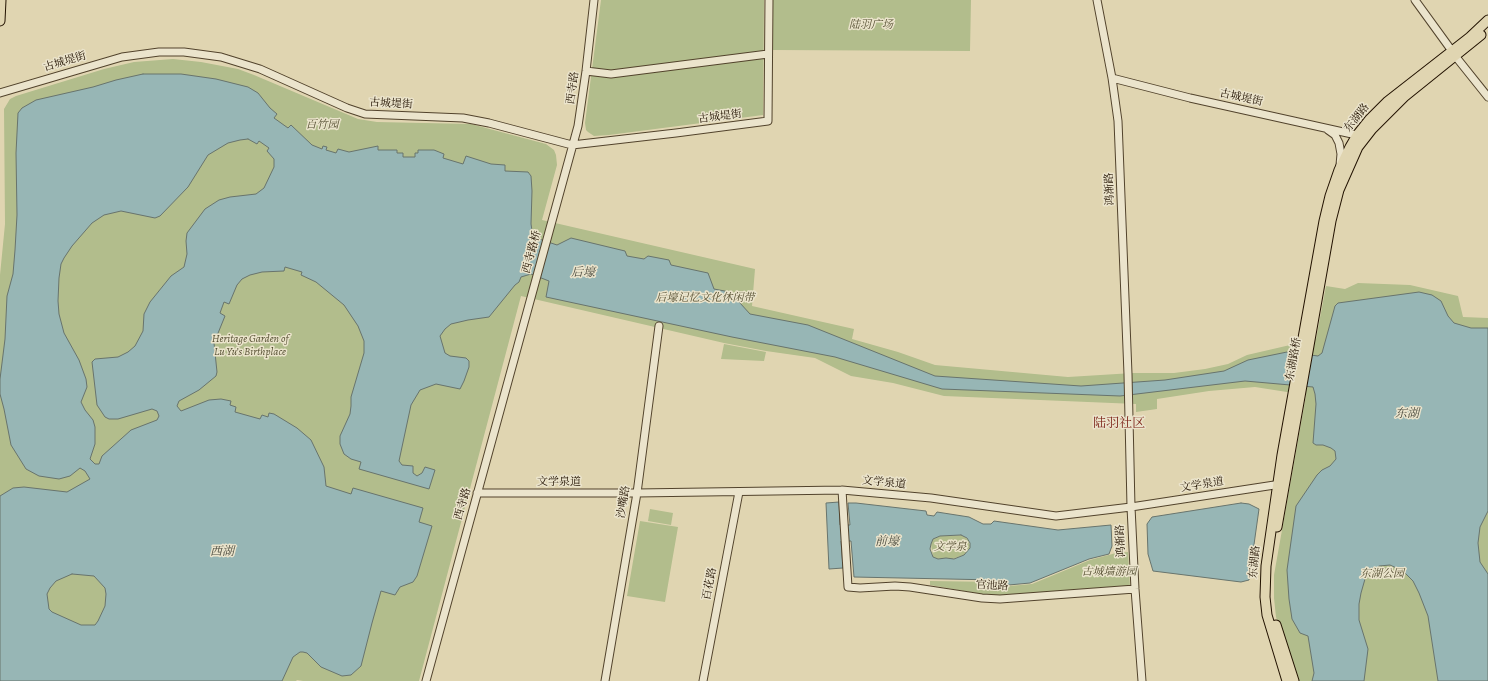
<!DOCTYPE html>
<html>
<head>
<meta charset="utf-8">
<style>
	body { margin:0 }
	canvas { display:block; background:#e0d5b1 }
</style>
</head>
<body>
<canvas width="1488" height="681"></canvas>
<script>
const c = document.querySelector('canvas').getContext('2d');
c.lineJoin = 'round';
function fill(path, color) { c.fillStyle = color; c.fill(path, 'evenodd'); }
const shape = rows => new Path2D(rows.map(r => 'M' + r).join(''));
function strokePath(path, color, width, dash) { c.strokeStyle = color; c.lineWidth = width; c.lineCap = dash ? 'butt' : 'round'; c.setLineDash(dash || []); c.stroke(path); }
function write(font, color, halo, rows, align = 'center') {
  c.font = font + ' Alegreya,"Noto Serif SC",serif'; c.lineWidth = 3; c.setLineDash([]); c.textBaseline = 'middle'; c.strokeStyle = halo; c.fillStyle = color; for (const [text, x, y, turn = 0] of rows) {
    c.save(); c.translate(x, y); c.rotate((+turn || 0) * Math.PI / 180); c.textAlign = isNaN(turn) ? turn : align; if (halo) c.strokeText(text, 0, 0); c.fillText(text, 0, 0); c.restore();
  }
}
const green = shape([
	[601,0,764,0,763,115,609,135,594,136,588,132,586,130,585,123],
	[772,0,971,0,970,51,772,50],
	[173,59,201,62,238,69,254,75,358,119,377,122,471,124,546,144,554,150,556,155,557,165,542,220,755,269,752,306,854,329,852,339,898,352,935,365,1068,377,1133,373,1174,373,1205,369,1228,364,1247,355,1316,339,1326,286,1345,289,1358,283,1410,285,1458,296,1463,317,1488,318,1488,681,1296,681,1276,617,1274,598,1274,575,1306,395,1255,387,1209,391,1157,399,1157,409,1136,412,1136,404,944,396,893,383,851,376,815,358,766,351,724,343,521,296,419,681,303,681,297,680,296,681,0,681,0,275,5,224,4,109,10,99,16,96,104,69,134,62],
	[724,344,766,352,764,361,721,359],
	[650,509,673,513,671,525,648,521],
	[640,521,678,527,665,602,627,596],
	[963,535,968,540,970,546,968,551,964,555,952,559,946,558,937,559,933,557,931,544,933,539,940,536],
	[1128,552,1130,587,998,597,930,585,930,581,995,582,998,587,1032,584,1090,560,1116,553]
]);
const water = shape([
	[143,74,181,74,216,79,248,87,258,93,270,108,277,114,274,118,288,128,291,125,312,145,322,149,323,146,327,147,326,150,336,153,338,149,349,152,378,146,378,150,397,150,397,153,403,153,403,157,415,157,415,153,418,153,418,150,434,150,444,154,443,158,463,164,466,156,491,164,505,165,505,171,528,172,531,176,532,191,531,224,533,237,557,245,571,238,625,251,627,256,644,259,648,256,669,260,671,265,708,273,714,289,730,292,750,314,808,325,935,376,1081,386,1165,380,1224,371,1248,360,1287,352,1318,356,1322,353,1335,306,1338,303,1419,292,1432,295,1441,301,1448,316,1454,323,1471,328,1488,328,1488,511,1480,527,1478,543,1480,562,1488,574,1488,681,1438,681,1428,616,1419,593,1413,581,1403,571,1390,565,1379,566,1371,572,1365,579,1361,593,1359,604,1359,620,1368,649,1364,681,1312,681,1314,673,1308,636,1300,633,1292,619,1289,599,1287,570,1296,506,1317,475,1322,470,1330,466,1336,459,1335,451,1331,448,1323,445,1316,445,1313,443,1316,404,1315,394,1313,387,1245,381,1120,396,942,389,835,357,732,337,546,297,549,281,531,274,521,277,519,282,515,285,489,317,468,320,451,324,445,329,440,336,445,353,450,356,466,358,469,361,469,367,464,381,460,389,436,384,420,390,411,405,399,461,402,465,413,466,413,473,417,476,422,473,425,467,435,470,429,489,359,469,361,462,351,459,344,454,340,444,340,436,350,414,351,406,351,397,364,353,364,341,358,326,344,305,316,282,301,275,302,272,285,267,284,271,262,272,250,275,242,279,237,285,229,304,224,302,220,313,225,316,214,343,217,372,216,376,199,390,179,401,177,406,181,411,209,400,221,399,231,401,230,405,236,407,235,412,260,419,262,415,268,417,269,413,274,414,297,428,311,440,324,467,326,486,351,494,353,488,423,508,419,522,432,526,417,576,413,582,400,587,395,595,381,591,372,623,361,666,351,675,342,676,321,667,307,653,303,652,300,652,293,657,282,681,0,681,0,496,13,488,24,487,67,492,90,479,85,471,80,468,70,476,59,479,39,476,26,469,11,445,4,409,0,394,0,379,5,339,7,296,13,274,15,250,17,215,16,153,18,113,22,108,36,100,93,87,116,80,143,74],
	[248,139,257,144,259,141,269,148,267,151,274,159,274,167,264,188,256,194,230,197,219,200,205,209,187,233,186,241,187,254,184,267,171,276,150,302,144,314,143,331,135,346,128,352,118,357,95,359,92,362,97,405,105,417,109,419,118,419,152,409,157,411,159,416,157,420,131,430,102,456,99,464,95,464,90,459,95,444,95,427,93,420,85,410,81,402,87,387,86,379,79,360,64,333,59,314,58,301,59,278,61,264,64,258,72,246,92,223,104,215,121,211,155,218,160,216,188,187,208,155,228,143,240,140,248,139],
	[72,574,94,576,105,588,106,594,105,606,98,621,95,625,81,625,52,612,49,609,47,594,50,588,56,581,72,574],
	[839,502,840,525,850,525,848,503,856,503,926,511,927,515,934,516,937,512,969,517,983,524,991,524,994,521,1058,530,1111,525,1112,546,1109,554,1089,559,1030,583,998,586,995,580,854,577,851,541,841,541,843,568,829,569,826,503,839,502],
	[961,535,967,538,970,543,970,548,964,555,954,559,946,558,938,559,933,557,930,549,931,544,933,539,940,536,961,535],
	[1241,503,1249,504,1259,509,1249,580,1241,582,1153,571,1148,554,1147,524,1152,517,1241,503]
]);
const minor = shape([
	[1097,0,1112,78,1118,121,1128,374,1131,507,1135,589,1142,681],
	[1415,0,1452,51],
	[1456,57,1488,97],
	[586,71,611,74,768,54],
	[1112,78,1190,98,1361,136],
	[0,93,122,57,159,52,184,52,221,57,260,69,347,108,365,114,463,118,489,123,572,145,676,133,768,121,769,0],
	[1328,130,1335,135,1339,143,1341,154,1340,165],
	[842,490,848,587,860,588,895,586,910,587,982,598,1000,599,1135,589],
	[477,493,637,493,842,490,931,498,1056,516,1131,507,1281,484],
	[426,681,578,126,586,71,594,0],
	[605,681,637,493,659,326],
	[703,681,739,492]
]);
const major = shape([
	[0,21,1,0],
	[1277,527,1331,221,1339,190,1358,147,1372,129,1404,97,1481,35],
	[1276,625,1294,681],
	[1287,681,1267,615,1265,597,1266,566,1282,455,1324,221,1330,196,1339,170,1350,147,1357,135,1369,120,1388,101,1470,37,1488,20]
]);
const parkNames = [
	["陆羽广场",871,25],
	["百竹园",322,125],
	["后壕记忆文化休闲带",705,298],
	["Heritage Garden of",250,339],
	["Lu Yu’s Birthplace",250,352],
	["文学泉",950,547],
	["古城墙游园",1109,572],
	["东湖公园",1382,574]
];
const streetNames = [
	["古城堤街",65,62,-17],
	["西寺路",573,88,-82],
	["古城堤街",1241,98,12],
	["古城堤街",391,104,3],
	["古城堤街",720,117,-7],
	["东湖路",1357,118,-51],
	["鸿渐路",1110,189,-92],
	["西寺路桥",532,252,-75],
	["东湖路桥",1294,359,-80],
	["文学泉道",559,482],
	["文学泉道",884,483,6],
	["文学泉道",1202,485,-9],
	["沙嘴路",624,502,-81],
	["西寺路",463,504,-74],
	["鸿渐路",1121,541,-93],
	["东湖路",1255,562,-85],
	["百花路",710,584,-79],
	["官池路",992,586,3]
];
const waterNames = [
	["后壕",583,273],
	["东湖",1407,414],
	["前壕",887,542],
	["西湖",222,552]
];
const quarterNames = [
	["陆羽社区",1119,424]
];
fill(green, '#b2bd8c');
fill(water, '#97b6b5');
strokePath(water, '#68746d', 1);
strokePath(minor, '#52432c', 9);
strokePath(major, '#221200', 11);
strokePath(minor, '#ebe4cc', 7);
strokePath(major, '#e0d5b1', 9);
write('italic 11px', '#544e31', '#ebe4cc', parkNames);
write('11px', '#221200', '#ebe4cc', streetNames);
write('italic 12px', '#4b4b3f', '#ebe4cc', waterNames);
write('13px', '#7a1f14', '#ebe4cc', quarterNames);
</script>
</body>
</html>
